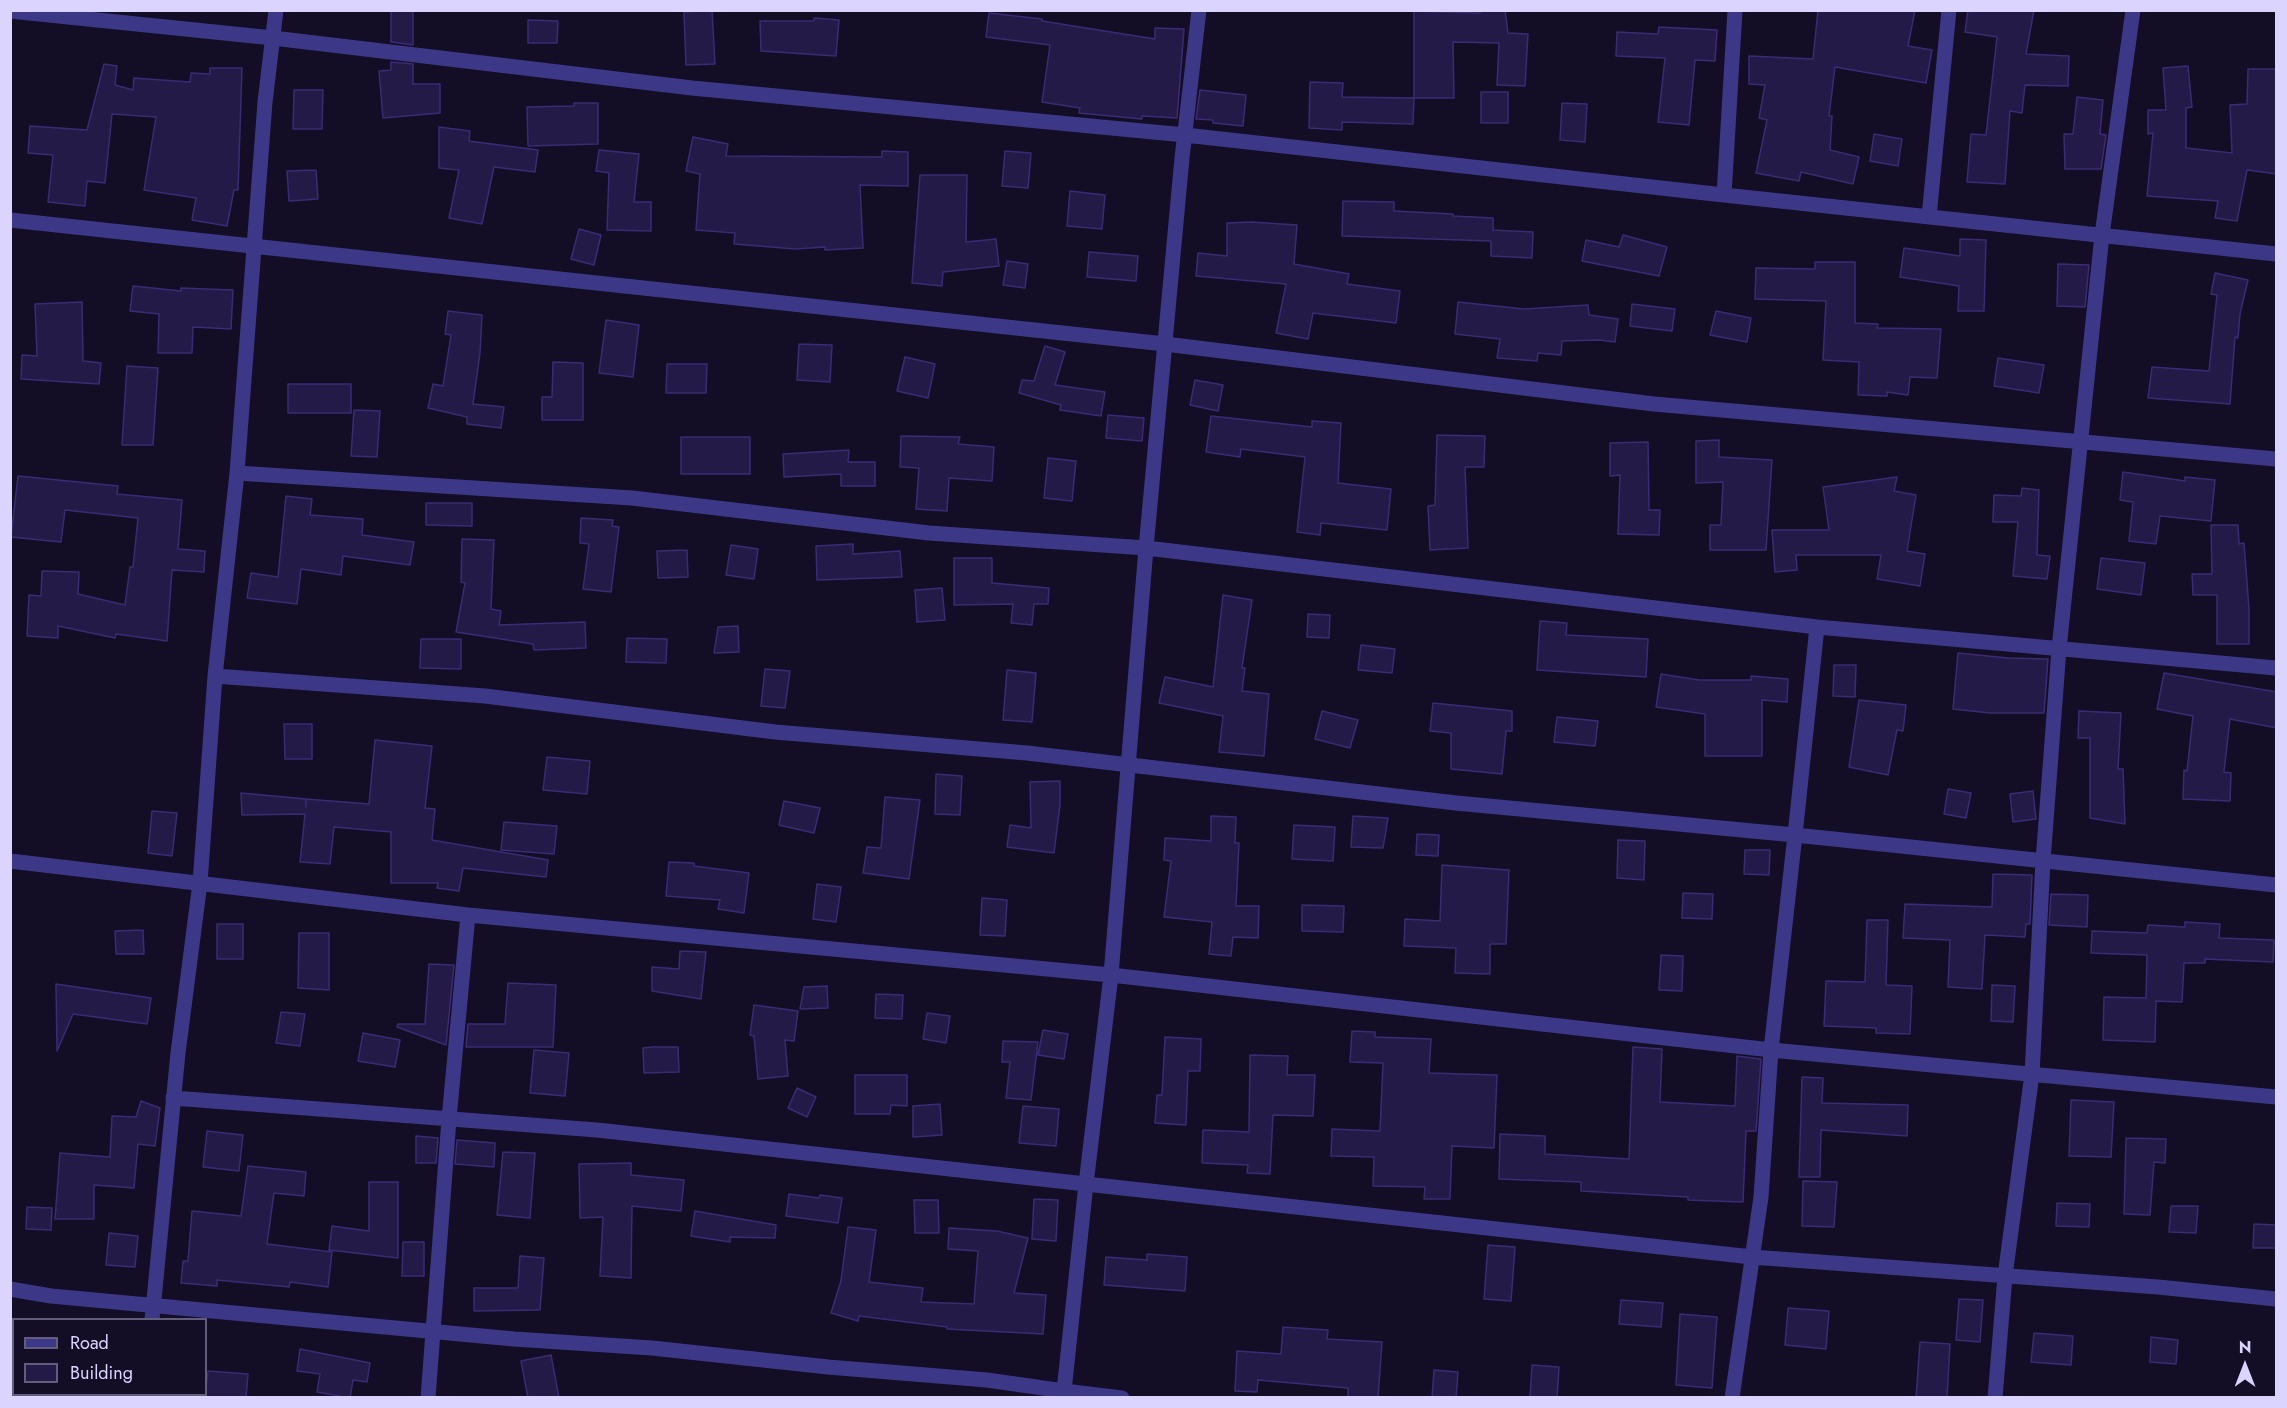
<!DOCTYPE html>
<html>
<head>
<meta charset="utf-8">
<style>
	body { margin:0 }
	#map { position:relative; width:2287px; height:1408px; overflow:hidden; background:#130e26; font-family:Jost,sans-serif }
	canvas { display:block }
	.frame { position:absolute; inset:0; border:12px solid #dad4ff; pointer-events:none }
	.legend { position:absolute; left:12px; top:1318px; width:195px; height:78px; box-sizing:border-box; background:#130e26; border:2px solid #635d7d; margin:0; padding:8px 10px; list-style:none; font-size:18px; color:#dad4ff }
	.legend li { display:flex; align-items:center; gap:12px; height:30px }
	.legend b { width:30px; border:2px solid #635d7d }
	.north { position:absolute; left:2215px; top:1336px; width:60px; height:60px; -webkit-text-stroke:4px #130e26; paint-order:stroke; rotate:0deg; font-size:16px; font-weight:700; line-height:24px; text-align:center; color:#dad4ff }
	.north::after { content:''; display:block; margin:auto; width:21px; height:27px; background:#dad4ff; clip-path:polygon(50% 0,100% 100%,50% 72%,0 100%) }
</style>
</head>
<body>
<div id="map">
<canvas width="2287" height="1408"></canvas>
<div class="frame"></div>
<ul class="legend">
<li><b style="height:8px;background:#3c3887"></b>Road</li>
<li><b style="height:16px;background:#241a48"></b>Building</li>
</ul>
<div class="north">N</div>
</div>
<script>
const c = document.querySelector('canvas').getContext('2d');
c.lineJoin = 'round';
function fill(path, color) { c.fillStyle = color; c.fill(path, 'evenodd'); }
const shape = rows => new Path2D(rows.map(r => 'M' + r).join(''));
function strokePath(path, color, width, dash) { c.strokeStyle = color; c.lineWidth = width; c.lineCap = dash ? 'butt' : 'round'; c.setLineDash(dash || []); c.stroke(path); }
const building = shape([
	[391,10,413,10,413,45,391,42,391,10],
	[712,10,715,64,686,65,684,12,712,10],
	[1480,10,1505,10,1508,33,1528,34,1525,86,1497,85,1499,43,1453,42,1454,98,1414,98,1414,11,1480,13,1480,10],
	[1818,10,1915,10,1908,46,1932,50,1926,83,1835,67,1829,116,1832,116,1830,150,1859,157,1853,184,1801,172,1799,181,1756,173,1767,120,1759,118,1765,85,1749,84,1749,56,1813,59,1818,10],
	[1968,10,2034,10,2026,54,2069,56,2068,86,2025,85,2022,113,2010,111,2005,184,1967,182,1971,134,1986,135,1997,37,1965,32,1968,10],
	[989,13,1042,19,1042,21,1155,39,1155,28,1184,29,1177,118,1142,116,1142,119,1079,113,1080,108,1042,102,1050,45,986,37,989,13],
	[814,18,839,20,836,56,761,51,760,21,814,21,814,18],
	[528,20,558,21,557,43,528,43,528,20],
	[1659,27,1717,30,1715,61,1695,60,1689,125,1658,122,1665,58,1616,56,1617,32,1658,34,1659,27],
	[391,62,413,64,413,84,440,84,440,113,383,118,379,71,391,70,391,62],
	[104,64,117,66,115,85,133,90,134,78,190,82,191,73,210,74,210,68,242,68,238,190,234,190,227,226,192,220,196,198,144,190,156,117,112,114,105,183,87,181,85,206,48,202,53,155,28,153,30,126,87,130,104,64],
	[2188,66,2192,107,2186,108,2186,148,2232,153,2230,105,2247,104,2248,69,2277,69,2277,174,2247,170,2237,221,2215,218,2218,201,2147,196,2153,133,2148,134,2148,110,2166,110,2163,68,2188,66],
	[1310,82,1343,83,1342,97,1414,98,1413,124,1342,122,1342,130,1309,128,1310,82],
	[294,90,323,90,322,129,293,129,294,90],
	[1200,90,1246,95,1243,126,1213,123,1213,120,1196,119,1200,90],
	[1481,92,1508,92,1508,123,1481,123,1481,92],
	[2077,97,2103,100,2100,134,2106,135,2101,169,2065,169,2064,134,2073,134,2077,97],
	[574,103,598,103,598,144,528,146,527,107,574,106,574,103],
	[1562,103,1587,104,1585,142,1560,140,1562,103],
	[439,127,470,131,469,141,538,150,535,172,494,167,482,224,449,218,459,170,439,168,439,127],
	[1874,134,1902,139,1898,166,1870,161,1874,134],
	[693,137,728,144,726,156,882,157,882,151,908,152,908,186,860,185,863,248,825,250,825,247,795,249,734,244,735,233,696,230,700,174,686,171,693,137],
	[599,150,639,154,634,202,651,202,651,231,607,230,609,173,596,171,599,150],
	[1005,151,1031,153,1028,188,1002,186,1005,151],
	[316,170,318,199,289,201,287,171,316,170],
	[920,175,967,175,966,242,996,239,999,266,943,272,942,286,912,283,920,175],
	[1070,191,1105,195,1102,229,1067,226,1070,191],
	[1343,201,1394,202,1394,211,1453,214,1453,216,1493,218,1493,230,1533,232,1532,258,1491,256,1491,241,1342,236,1343,201],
	[1251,222,1297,225,1294,264,1349,274,1347,284,1400,291,1396,323,1313,313,1308,339,1276,333,1286,284,1196,276,1198,253,1227,256,1227,223,1251,222],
	[579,229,601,235,594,265,571,259,579,229],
	[1623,235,1667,247,1659,276,1582,261,1586,240,1619,247,1623,235],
	[1960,239,1986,240,1984,311,1958,311,1959,286,1900,277,1904,248,1960,256,1960,239],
	[1089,252,1138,256,1136,281,1087,277,1089,252],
	[1007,261,1028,264,1025,288,1003,285,1007,261],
	[1815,262,1855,262,1855,323,1878,324,1877,328,1941,329,1937,378,1910,377,1908,395,1887,392,1887,396,1858,395,1859,362,1823,360,1826,301,1755,299,1756,268,1815,269,1815,262],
	[2058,264,2089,265,2085,307,2057,306,2058,264],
	[2215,273,2248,280,2240,314,2238,338,2235,337,2230,404,2148,398,2152,367,2209,371,2217,295,2211,294,2215,273],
	[133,286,181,291,181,288,233,290,231,329,193,327,192,353,158,353,159,314,130,311,133,286],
	[82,302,83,361,101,363,99,384,21,379,22,355,37,356,35,304,82,302],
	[1458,302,1524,309,1588,305,1589,315,1618,319,1615,342,1600,340,1562,341,1561,355,1538,353,1537,361,1497,358,1500,339,1455,334,1458,302],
	[1632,304,1675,309,1672,331,1630,326,1632,304],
	[448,311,482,315,480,353,473,404,504,407,501,428,467,424,467,417,428,408,433,384,443,386,451,335,445,334,448,311],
	[1716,311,1751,318,1747,342,1710,335,1716,311],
	[606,320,639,325,633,377,599,373,606,320],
	[799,344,832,345,830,382,797,380,799,344],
	[1045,346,1065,352,1055,385,1105,392,1101,416,1060,410,1061,405,1019,393,1022,380,1034,381,1045,346],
	[905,357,935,364,928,398,897,391,905,357],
	[1998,358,2044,365,2039,393,1994,386,1998,358],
	[553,362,583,363,583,420,542,420,542,397,552,397,553,362],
	[667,364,707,364,706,393,666,393,667,364],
	[127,366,158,368,153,445,122,445,127,366],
	[1195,380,1223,385,1218,411,1190,405,1195,380],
	[288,384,351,384,351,413,288,413,288,384],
	[354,410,380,411,377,457,351,456,354,410],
	[1108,415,1144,418,1142,441,1106,438,1108,415],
	[1211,416,1312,427,1312,421,1341,423,1338,483,1391,489,1387,530,1321,523,1320,535,1297,532,1305,457,1241,449,1240,457,1206,452,1211,416],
	[1437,435,1485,436,1484,467,1465,467,1468,548,1430,550,1428,506,1435,505,1437,435],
	[901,436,960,437,958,444,994,447,992,481,949,478,947,511,916,509,919,468,900,467,901,436],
	[681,437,750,437,750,474,681,474,681,437],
	[1719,440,1719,457,1772,460,1766,550,1710,550,1710,525,1721,525,1723,482,1696,483,1696,441,1719,440],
	[1648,442,1649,510,1660,510,1659,535,1618,534,1620,475,1610,476,1610,443,1648,442],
	[849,450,848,462,875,462,875,486,841,486,841,474,784,477,783,454,849,450],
	[1048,458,1076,461,1072,501,1044,498,1048,458],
	[2123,472,2185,481,2185,477,2215,480,2211,521,2160,516,2156,544,2129,541,2133,502,2120,500,2123,472],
	[18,476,118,486,117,494,182,500,178,549,205,551,204,572,172,570,167,641,116,634,115,638,58,626,58,638,27,636,29,595,41,596,42,571,79,572,78,594,125,605,130,567,133,567,138,518,65,510,61,542,11,537,18,476],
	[1897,477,1894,491,1916,495,1907,551,1925,554,1920,586,1877,579,1881,555,1796,555,1797,570,1775,572,1772,530,1829,530,1823,487,1897,477],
	[2022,488,2039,490,2037,555,2050,556,2047,579,2013,576,2018,522,1993,522,1994,495,2021,496,2022,488],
	[286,496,312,499,310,515,363,519,362,535,414,542,410,565,343,556,341,575,301,569,297,604,247,598,251,573,278,577,286,496],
	[426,503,472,503,472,526,426,525,426,503],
	[581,518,613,520,612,526,619,527,611,592,583,589,589,544,580,543,581,518],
	[2211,525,2238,525,2239,544,2244,543,2249,609,2249,644,2217,644,2217,595,2193,595,2192,574,2212,574,2211,525],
	[462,539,494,540,491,609,501,611,499,625,585,622,586,648,534,650,533,644,456,632,465,583,461,582,462,539],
	[853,544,853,554,900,551,902,577,817,580,816,546,853,544],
	[731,545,758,549,754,579,726,575,731,545],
	[687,550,688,577,658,578,657,551,687,550],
	[954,558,992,558,992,583,1049,588,1048,604,1034,604,1032,625,1011,623,1013,604,954,605,954,558],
	[2101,558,2145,563,2141,595,2097,589,2101,558],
	[942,588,945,620,917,622,915,590,942,588],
	[1223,595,1252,600,1242,668,1245,668,1242,691,1269,694,1264,756,1219,752,1223,716,1159,703,1165,677,1213,687,1223,595],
	[1308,614,1330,615,1329,638,1307,637,1308,614],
	[1540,621,1567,623,1566,635,1648,639,1646,677,1537,670,1540,621],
	[738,626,739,652,714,653,718,627,738,626],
	[627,638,667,639,666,663,626,662,627,638],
	[421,639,461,639,461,669,420,668,421,639],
	[1361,645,1395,649,1392,673,1358,670,1361,645],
	[1958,653,2008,658,2048,659,2044,713,1990,713,1953,709,1958,653],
	[1834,665,1856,665,1855,697,1833,696,1834,665],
	[765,669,790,671,785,708,761,706,765,669],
	[1007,670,1036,673,1032,722,1003,720,1007,670],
	[2164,673,2277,692,2277,728,2230,719,2224,772,2231,773,2230,801,2183,799,2184,770,2187,771,2193,716,2157,709,2164,673],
	[1661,674,1699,680,1751,680,1751,676,1788,679,1787,702,1762,700,1762,756,1705,756,1705,714,1656,707,1661,674],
	[1859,700,1906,705,1903,731,1897,730,1888,775,1849,767,1859,700],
	[1433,703,1512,711,1512,731,1506,731,1502,774,1451,769,1451,733,1430,731,1433,703],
	[1322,711,1358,720,1350,748,1315,739,1322,711],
	[2079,711,2121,713,2118,769,2123,769,2125,824,2090,818,2090,738,2078,738,2079,711],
	[1557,717,1598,721,1595,746,1554,742,1557,717],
	[284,724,312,724,312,759,285,759,284,724],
	[375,740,432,746,425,808,435,809,432,840,548,860,546,877,463,868,459,891,437,888,438,883,391,883,391,832,334,827,330,864,300,862,305,814,242,815,241,793,306,799,306,807,306,799,369,804,375,740],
	[547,757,590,761,587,794,543,790,547,757],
	[936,774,962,776,960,815,935,814,936,774],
	[1060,781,1060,805,1054,853,1007,847,1010,825,1031,828,1030,782,1060,781],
	[1948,789,1971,793,1966,818,1944,814,1948,789],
	[2033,791,2036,819,2013,822,2010,794,2033,791],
	[885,797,920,800,909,879,863,873,867,847,881,848,885,797],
	[784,801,820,808,814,833,779,825,784,801],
	[152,811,177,813,172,856,148,853,152,811],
	[1211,816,1236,817,1235,843,1239,843,1236,906,1259,906,1258,938,1233,937,1231,956,1209,954,1212,922,1164,917,1171,861,1164,860,1165,838,1211,841,1211,816],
	[1353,816,1388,818,1383,848,1351,847,1353,816],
	[504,822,557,826,554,854,501,850,504,822],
	[1294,825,1335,827,1333,861,1292,859,1294,825],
	[1417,834,1439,835,1438,856,1416,855,1417,834],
	[1618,840,1645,841,1644,880,1617,878,1618,840],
	[1745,850,1770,850,1769,875,1744,874,1745,850],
	[669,862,694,863,694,866,749,873,744,913,718,909,720,900,666,896,669,862],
	[1442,865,1509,870,1506,944,1490,944,1490,974,1455,973,1456,948,1404,946,1405,919,1440,921,1442,865],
	[1993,874,2032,875,2030,924,2026,924,2025,937,1985,935,1982,989,1948,987,1950,940,1903,938,1905,904,1992,907,1993,874],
	[817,884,841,887,836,922,813,919,817,884],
	[1683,893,1713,894,1712,919,1682,918,1683,893],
	[2051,894,2088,895,2087,927,2049,925,2051,894],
	[982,898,1007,900,1005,936,980,935,982,898],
	[1302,905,1344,906,1343,932,1302,931,1302,905],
	[1867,920,1888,920,1886,985,1912,986,1910,1034,1876,1033,1876,1028,1824,1026,1826,981,1865,982,1867,920],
	[2185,922,2220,924,2219,938,2274,940,2273,962,2205,959,2205,963,2184,963,2182,1002,2156,1001,2155,1042,2103,1040,2104,997,2146,998,2147,955,2091,953,2092,931,2147,933,2148,925,2185,927,2185,922],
	[217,924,243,924,243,959,217,959,217,924],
	[143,930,144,954,116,954,115,931,143,930],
	[299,933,329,933,329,990,298,988,299,933],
	[680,951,706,952,701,999,652,991,652,967,679,969,680,951],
	[1661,955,1683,956,1682,991,1659,990,1661,955],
	[429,964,454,965,446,1045,397,1027,398,1024,425,1024,429,964],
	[508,983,556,985,553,1047,466,1047,468,1024,505,1024,508,983],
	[56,984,151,998,147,1024,73,1014,57,1051,56,984],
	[1992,985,2015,986,2013,1022,1991,1021,1992,985],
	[827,986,828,1008,800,1009,804,987,827,986],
	[876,994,903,995,902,1019,875,1018,876,994],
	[754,1005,798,1011,794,1041,785,1040,788,1076,758,1079,754,1036,750,1035,754,1005],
	[281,1012,305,1014,300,1046,276,1043,281,1012],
	[927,1013,950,1016,946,1043,923,1039,927,1013],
	[1043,1030,1068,1034,1064,1059,1038,1055,1043,1030],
	[1352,1031,1375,1032,1375,1037,1431,1039,1429,1073,1497,1075,1494,1148,1452,1146,1450,1199,1424,1199,1425,1187,1373,1186,1374,1157,1331,1156,1332,1129,1380,1131,1383,1063,1350,1062,1352,1031],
	[363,1033,400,1040,395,1067,358,1061,363,1033],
	[1165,1037,1201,1039,1200,1071,1188,1071,1186,1125,1155,1123,1157,1095,1162,1095,1165,1037],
	[1003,1041,1038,1042,1031,1100,1006,1098,1010,1062,1002,1062,1003,1041],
	[652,1047,678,1047,679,1072,644,1073,643,1048,652,1047],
	[1633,1047,1662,1049,1660,1102,1735,1106,1737,1056,1761,1059,1756,1131,1746,1131,1743,1202,1688,1200,1688,1197,1581,1191,1581,1182,1499,1179,1500,1134,1545,1136,1545,1154,1629,1159,1633,1047],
	[534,1050,569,1053,565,1096,530,1093,534,1050],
	[1250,1055,1288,1056,1287,1075,1315,1075,1313,1116,1273,1115,1270,1174,1247,1173,1248,1165,1202,1163,1203,1130,1249,1132,1250,1055],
	[855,1075,907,1075,907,1106,891,1105,890,1114,855,1114,855,1075],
	[1802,1077,1823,1078,1822,1103,1908,1105,1907,1136,1821,1130,1820,1177,1799,1177,1802,1077],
	[797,1088,816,1097,807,1117,788,1108,797,1088],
	[2071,1100,2114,1102,2111,1157,2069,1156,2071,1100],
	[141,1101,160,1108,155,1146,138,1144,134,1188,94,1185,94,1219,55,1219,60,1153,110,1157,112,1116,136,1117,141,1101],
	[940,1104,942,1135,913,1137,913,1106,940,1104],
	[1023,1106,1059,1109,1056,1146,1019,1143,1023,1106],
	[207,1131,243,1135,239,1171,203,1167,207,1131],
	[416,1136,438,1138,436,1163,416,1163,416,1136],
	[2126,1138,2166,1139,2165,1163,2154,1162,2150,1215,2124,1214,2126,1138],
	[457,1140,495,1143,494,1167,455,1164,457,1140],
	[503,1152,535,1153,530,1218,497,1215,503,1152],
	[631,1163,631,1175,684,1180,681,1211,632,1206,631,1278,600,1276,603,1217,580,1218,579,1164,631,1163],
	[248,1166,306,1172,304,1196,274,1193,267,1244,332,1252,328,1287,290,1282,289,1287,217,1280,217,1286,181,1283,183,1261,188,1261,192,1211,241,1216,248,1166],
	[1803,1181,1837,1182,1834,1227,1802,1226,1803,1181],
	[369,1182,398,1182,398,1258,329,1250,332,1226,369,1231,369,1182],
	[789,1194,819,1198,820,1195,842,1198,838,1223,786,1216,789,1194],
	[1034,1199,1058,1200,1056,1241,1032,1239,1034,1199],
	[914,1200,938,1200,939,1233,915,1233,914,1200],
	[2057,1203,2090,1204,2089,1227,2056,1226,2057,1203],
	[2171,1206,2198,1206,2196,1233,2169,1232,2171,1206],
	[27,1207,52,1208,51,1230,26,1229,27,1207],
	[695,1211,776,1225,775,1238,730,1237,730,1242,691,1236,695,1211],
	[2254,1224,2277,1225,2277,1248,2253,1248,2254,1224],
	[848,1227,876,1230,869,1282,923,1288,921,1302,974,1304,978,1251,948,1249,949,1228,997,1231,1028,1238,1014,1293,1046,1295,1043,1334,947,1329,947,1327,859,1316,858,1321,831,1313,841,1281,848,1227],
	[109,1233,138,1236,135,1267,106,1265,109,1233],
	[403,1242,424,1242,424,1276,402,1276,403,1242],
	[1488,1245,1515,1247,1511,1301,1484,1299,1488,1245],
	[1147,1254,1187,1257,1185,1291,1104,1285,1106,1257,1147,1260,1147,1254],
	[520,1256,544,1258,540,1310,474,1311,474,1288,518,1288,520,1256],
	[1959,1299,1983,1300,1980,1342,1956,1340,1959,1299],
	[1621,1300,1663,1303,1661,1327,1619,1324,1621,1300],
	[1788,1308,1829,1311,1826,1349,1785,1345,1788,1308],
	[1680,1314,1717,1317,1712,1388,1676,1385,1680,1314],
	[1283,1327,1328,1330,1327,1339,1382,1342,1378,1398,1348,1398,1348,1388,1258,1380,1257,1392,1235,1391,1237,1351,1281,1354,1283,1327],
	[2034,1333,2073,1336,2071,1365,2031,1362,2034,1333],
	[2151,1337,2178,1340,2176,1364,2150,1362,2151,1337],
	[1920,1342,1950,1344,1947,1398,1916,1398,1920,1342],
	[300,1349,370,1363,367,1382,353,1380,350,1398,317,1392,320,1374,297,1371,300,1349],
	[551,1355,559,1398,528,1398,521,1361,551,1355],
	[1532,1365,1559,1367,1557,1398,1530,1398,1532,1365],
	[1434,1370,1458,1372,1456,1398,1432,1398,1434,1370],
	[208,1371,248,1374,246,1398,205,1398,208,1371]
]);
const minor = shape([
	[10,11,273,38,692,88,1185,135,1724,195,1735,10],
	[1724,195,2276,254],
	[1929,217,1949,10],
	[10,220,1165,344,1654,404,2276,459],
	[237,473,632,498,929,533,1146,548,1817,627,2276,668],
	[215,676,485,696,775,732,1027,753,1456,803,1795,835,1817,627],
	[10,861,468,915,1111,975,1771,1050,2276,1097],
	[173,1098,597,1130,1086,1184,1111,975,1146,548,1182,158,1199,10],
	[10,1289,51,1296,514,1339,652,1348,828,1367,987,1380,1064,1391,1063,1398],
	[152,1320,178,1053,200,883,215,676,237,473,265,102,276,10],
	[146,1398,146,1394],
	[428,1398,449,1119,468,915],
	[1122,1398,1064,1391,1086,1184,1752,1257,2158,1287,2276,1299],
	[1732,1398,1761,1197,1771,1050,1795,835,2276,885],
	[1995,1398,2005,1276,2032,1074,2043,861,2059,649,2102,235,2133,10]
]);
fill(building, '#241a48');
strokePath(building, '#3b2b75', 1.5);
strokePath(minor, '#3c3887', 15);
</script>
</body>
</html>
